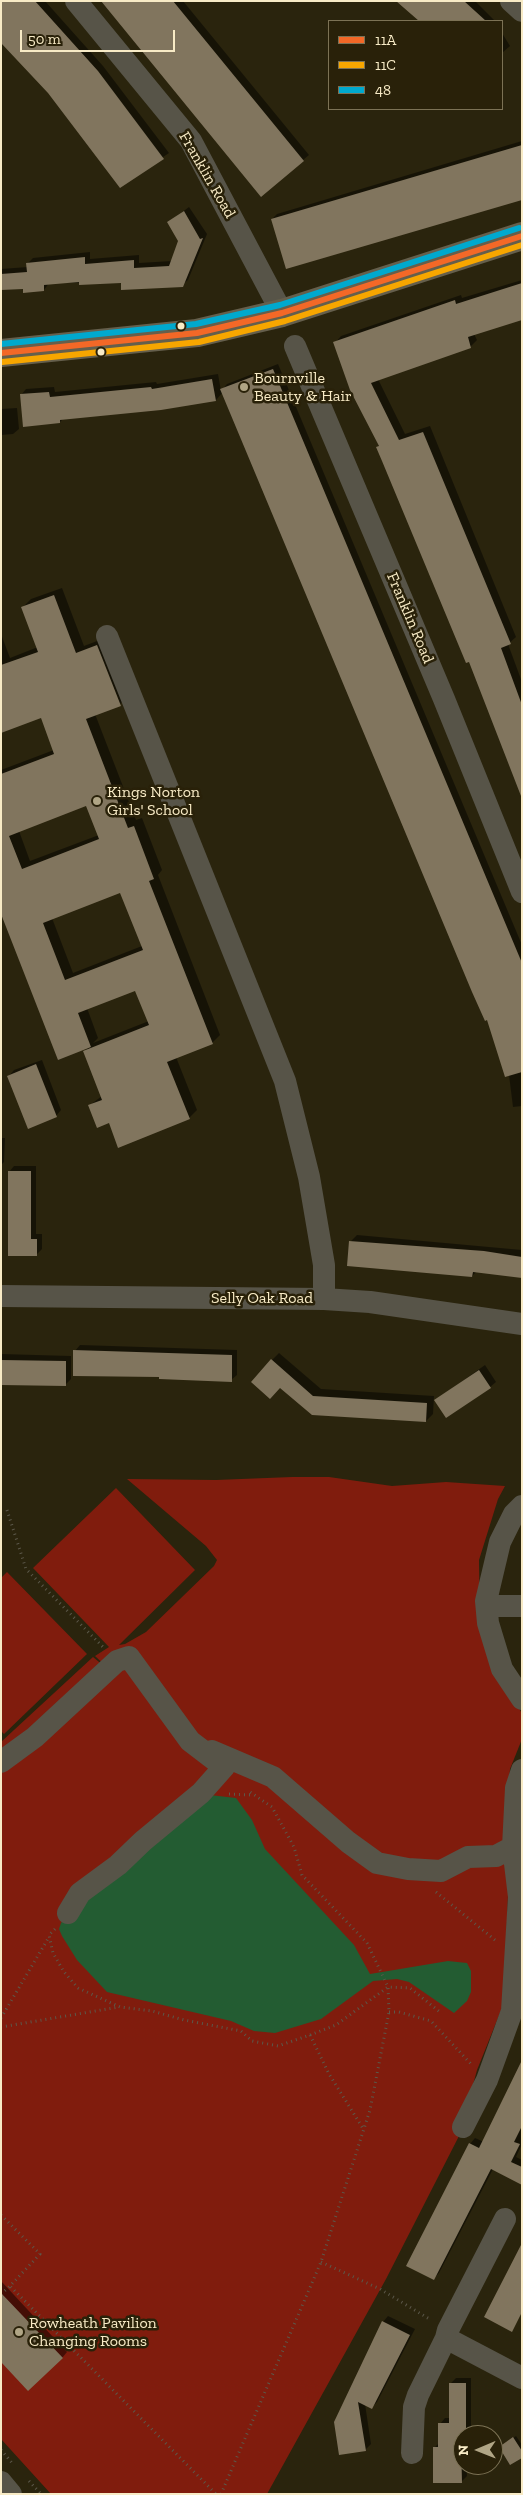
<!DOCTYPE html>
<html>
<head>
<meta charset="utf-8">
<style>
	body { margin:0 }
	#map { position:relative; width:523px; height:2495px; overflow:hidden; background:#2a240d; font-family:"Zilla Slab",serif }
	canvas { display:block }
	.frame { position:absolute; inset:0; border:2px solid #f8ebc6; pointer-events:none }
	.legend { position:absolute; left:328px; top:20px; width:175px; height:90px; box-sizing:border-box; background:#292109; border:1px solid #7c7255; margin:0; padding:6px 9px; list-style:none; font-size:15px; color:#f8ebc6 }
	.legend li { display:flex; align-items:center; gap:10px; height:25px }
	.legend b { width:25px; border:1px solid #7c7255 }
	.north { position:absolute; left:453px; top:2425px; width:50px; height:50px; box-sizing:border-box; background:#292109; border:1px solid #7c7255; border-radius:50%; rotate:269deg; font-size:14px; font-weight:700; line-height:20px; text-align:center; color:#f8ebc6 }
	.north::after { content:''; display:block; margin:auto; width:18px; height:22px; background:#b0a585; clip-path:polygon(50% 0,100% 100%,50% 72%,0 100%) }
	.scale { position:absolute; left:20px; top:30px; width:155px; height:22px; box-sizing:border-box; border:2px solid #f8ebc6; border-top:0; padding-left:6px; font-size:15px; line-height:18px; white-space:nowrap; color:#f8ebc6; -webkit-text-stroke:4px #292109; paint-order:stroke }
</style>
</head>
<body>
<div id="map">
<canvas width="523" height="2495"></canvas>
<div class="frame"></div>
<ul class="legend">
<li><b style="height:6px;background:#f36827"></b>11A</li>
<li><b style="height:6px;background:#f7a600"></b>11C</li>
<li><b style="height:6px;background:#00a9ce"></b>48</li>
</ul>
<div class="north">N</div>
<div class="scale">50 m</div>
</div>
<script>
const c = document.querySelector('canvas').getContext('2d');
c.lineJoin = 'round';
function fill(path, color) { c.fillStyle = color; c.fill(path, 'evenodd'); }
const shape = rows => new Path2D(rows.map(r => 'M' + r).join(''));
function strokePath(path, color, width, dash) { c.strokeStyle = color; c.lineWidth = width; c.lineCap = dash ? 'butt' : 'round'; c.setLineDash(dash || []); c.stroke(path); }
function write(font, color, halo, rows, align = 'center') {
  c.font = font + ' "Zilla Slab",serif'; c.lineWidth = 5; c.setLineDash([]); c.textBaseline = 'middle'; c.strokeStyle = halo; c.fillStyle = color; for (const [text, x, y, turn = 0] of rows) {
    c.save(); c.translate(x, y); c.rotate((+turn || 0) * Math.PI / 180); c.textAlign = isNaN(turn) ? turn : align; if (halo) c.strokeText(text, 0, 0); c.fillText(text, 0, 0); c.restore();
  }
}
const green = shape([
	[292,1477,329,1477,392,1486,446,1482,505,1486,498,1499,479,1560,480,1630,522,1714,522,1739,510,1769,505,1837,509,1867,504,2003,477,2070,459,2136,386,2279,267,2494,51,2494,1,2439,1,1742,93,1657,116,1676,95,1656,109,1647,33,1568,116,1488,195,1570,119,1645,125,1644,146,1632,214,1566,217,1560,206,1546,127,1479,216,1480],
	[7,1572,87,1654,4,1734,1,1731,1,1578]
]);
const water = shape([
	[201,1794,236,1798,252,1820,265,1849,354,1945,370,1974,448,1961,467,1963,471,1971,471,1992,467,2001,454,2013,409,1982,397,1979,373,1981,321,2019,275,2033,254,2031,231,2021,107,1992,77,1960,62,1936,59,1929,61,1923,72,1909]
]);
const shadow = shape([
	[1,1,45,1,103,66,169,153,120,186],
	[103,1,183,1,309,155,303,160],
	[398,1,475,1,495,21,421,21],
	[502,33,510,46,502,53],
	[522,141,522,198,272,219,277,214],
	[189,207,207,234,188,280,182,285,122,282,49,283,44,290,24,287,1,289,1,269,28,267,28,263,33,258,90,252,90,259,139,255,139,263,172,261,179,240,169,222],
	[522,280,522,319,474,334,477,340,470,347,378,379,405,434,430,426,516,637,508,644,522,682,522,794,470,660,335,343,341,336,461,295,462,298],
	[278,364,522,945,522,1106,513,1107,509,1075,487,1018,223,392,216,400,64,418,60,422,21,395,26,389,54,387,55,392,156,382,157,384,218,374,221,391,227,384],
	[17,408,19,429,13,434,1,435,1,409],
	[62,588,84,646,105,638,128,696,120,704,95,714,136,820,142,818,162,870,158,875,220,1035,212,1043,176,1057,197,1110,189,1118,109,1122,90,1105,102,1096,85,1051,90,1046,1,910,1,770,54,750,42,717,1,732,1,634,10,658,38,647,23,607,31,599],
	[87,805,99,835,30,861,19,831],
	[121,891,142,946,73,973,52,918],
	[136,989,149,1021,93,1043,98,1038,87,1008],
	[42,1060,61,1110,56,1116,9,1076,14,1070],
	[1,1138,5,1138,4,1162,1,1165],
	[14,1166,36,1166,36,1234,42,1234,42,1249,37,1254,9,1255,9,1172],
	[357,1235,522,1250,522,1277,477,1271,472,1276,350,1242],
	[80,1345,237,1350,237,1375,231,1380,75,1351],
	[279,1353,321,1389,434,1396,433,1414,426,1421,312,1414,272,1360],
	[1,1354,71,1356,71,1379,65,1385,1,1383],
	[485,1365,496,1382,490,1387,436,1400],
	[522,2064,522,2144,516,2157,522,2160,522,2184,493,2169,439,2273,434,2278,408,2265,470,2144,475,2138,484,2142],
	[1,2281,67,2352,62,2358,1,2360],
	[388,2316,415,2329,377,2402,372,2407,365,2404,371,2444,365,2450,340,2454,383,2322],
	[456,2378,471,2378,471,2434,463,2435,463,2465,466,2465,467,2476,461,2482,434,2448,440,2442,440,2424,445,2418,450,2418,450,2384],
	[516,2436,522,2445,522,2456,503,2445]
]);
const building = shape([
	[1,1,35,1,98,71,164,159,120,188,48,93,1,43],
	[101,1,173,1,304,161,261,197],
	[396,1,464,1,486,21,419,21],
	[522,145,522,200,286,269,271,219],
	[184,211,200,239,203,238,183,287,121,290,121,283,79,285,79,282,44,285,44,291,23,293,23,289,1,290,1,274,27,272,26,263,85,257,85,264,134,260,134,268,169,266,178,241,167,222],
	[522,283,522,320,468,337,471,348,371,383,399,440,423,432,511,644,501,648,522,705,521,796,469,662,466,663,382,461,376,447,379,446,350,390,333,342,455,300,456,304],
	[273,369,522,963,522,1072,505,1077,487,1020,485,1021,472,992,220,389],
	[212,379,216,401,161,410,60,420,60,423,23,427,20,394,49,392,50,397,151,387,152,389],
	[54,595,76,653,97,645,121,706,86,719,128,828,134,826,154,879,149,881,213,1044,167,1062,190,1119,118,1148,109,1123,97,1128,88,1105,102,1100,83,1051,149,1025,135,991,78,1013,91,1047,58,1060,1,914,1,774,54,754,41,718,1,733,1,665,38,652,21,607],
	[86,806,99,839,22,869,9,836],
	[120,893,143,950,65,980,43,923],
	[36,1064,57,1117,28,1129,7,1076],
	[8,1171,31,1171,31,1239,37,1239,37,1256,8,1256],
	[349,1241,484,1251,522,1257,522,1278,473,1272,472,1277,347,1266],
	[73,1350,232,1355,232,1382,159,1379,159,1377,73,1376],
	[271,1359,313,1396,427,1403,426,1422,312,1415,280,1388,270,1399,251,1382],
	[1,1360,66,1361,66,1386,1,1385],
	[479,1370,491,1388,446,1418,434,1400],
	[522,2060,522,2126,514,2142,520,2144,511,2162,522,2167,522,2185,491,2169,434,2280,406,2266,469,2143,479,2148],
	[522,2243,522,2312,512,2332,484,2317],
	[1,2293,63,2358,28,2391,1,2362],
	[382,2321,410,2335,372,2409,358,2402,366,2451,339,2455,334,2422],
	[449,2383,466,2383,466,2435,463,2435,461,2441,462,2483,433,2483,433,2447,438,2447,438,2423,449,2423],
	[513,2437,522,2451,522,2458,510,2465,499,2447]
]);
const path = shape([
	[7,1510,26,1569,103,1647],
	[229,1794,252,1795],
	[436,1892,495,1940],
	[55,1929,49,1935,53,1953,64,1972,78,1988,120,2007,152,2011,184,2020,241,2031,252,2041,278,2046,310,2035,336,2025,388,1987,410,1988,440,2012],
	[389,2012,399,2012,431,2021,471,2064],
	[1,2018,49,1937],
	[1,2027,119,2007],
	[310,2035,329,2074,364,2130],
	[1,2215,40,2254,10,2286,216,2494],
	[321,2262,380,2289,431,2320],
	[1,2294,10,2286],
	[1,2450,13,2464],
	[29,2481,41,2494],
	[221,2494,321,2262,370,2110,389,2012,388,1987,367,1943,302,1875,294,1847,272,1807,247,1790]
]);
const minor = shape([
	[76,1,191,141,282,313],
	[511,1,522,11],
	[295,346,444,699,522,892],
	[107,636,285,1081,309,1177,324,1265,324,1299],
	[1,1296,324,1299,370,1302,522,1324],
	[522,1506,514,1514,500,1542,486,1601,488,1623,502,1669,522,1699],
	[487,1606,522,1606],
	[212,1751,273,1777,348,1842,377,1863,408,1869,441,1871,468,1857,496,1856,513,1847],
	[1,1762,35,1737,117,1661,129,1657,190,1741,224,1767,201,1793,143,1841,118,1865,80,1893,68,1913],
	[463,2127,487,2080,512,2011,519,1897,513,1847,516,1788,522,1770],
	[505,2219,448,2330,446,2338,522,2378],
	[412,2453,414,2407,418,2395,446,2338],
	[1,2482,11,2494]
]);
const highway = shape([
	[1,353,197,333,282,313,522,236]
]);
const bus1 = shape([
	[1,353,197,333,282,313,522,236]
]);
const bus2 = shape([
	[2,362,199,342,285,321,522,245]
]);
const bus3 = shape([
	[1,344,196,324,280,305,519,228]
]);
const markers = [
	[181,326,4.5,"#f8ebc6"],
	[101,352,4.5,"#f8ebc6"],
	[244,387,5,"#b0a585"],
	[97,801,5,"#b0a585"],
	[19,2332,5,"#b0a585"]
];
const streetNames = [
	["Franklin Road",207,175,60],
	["Franklin Road",410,618,67],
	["Selly Oak Road",262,1298]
];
const poiNames = [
	["Bournville",254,378],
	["Beauty & Hair",254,396],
	["Kings Norton",107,792],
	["Girls' School",107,810],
	["Rowheath Pavilion",29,2323],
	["Changing Rooms",29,2341]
];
fill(green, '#801c0d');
fill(water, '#235c32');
fill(shadow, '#0007');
fill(building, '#81755e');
strokePath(path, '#5c584a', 3, [1, 4]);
strokePath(minor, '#575448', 22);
strokePath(highway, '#655f4c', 28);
strokePath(bus1, '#f36827', 6);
strokePath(bus2, '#f7a600', 6);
strokePath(bus3, '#00a9ce', 6);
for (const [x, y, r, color] of markers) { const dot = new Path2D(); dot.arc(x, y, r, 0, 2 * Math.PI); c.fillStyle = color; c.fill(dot); strokePath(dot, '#292109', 2); }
write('16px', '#f8ebc6', '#292109', streetNames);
write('16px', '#f8ebc6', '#292109', poiNames, 'left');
</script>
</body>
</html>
